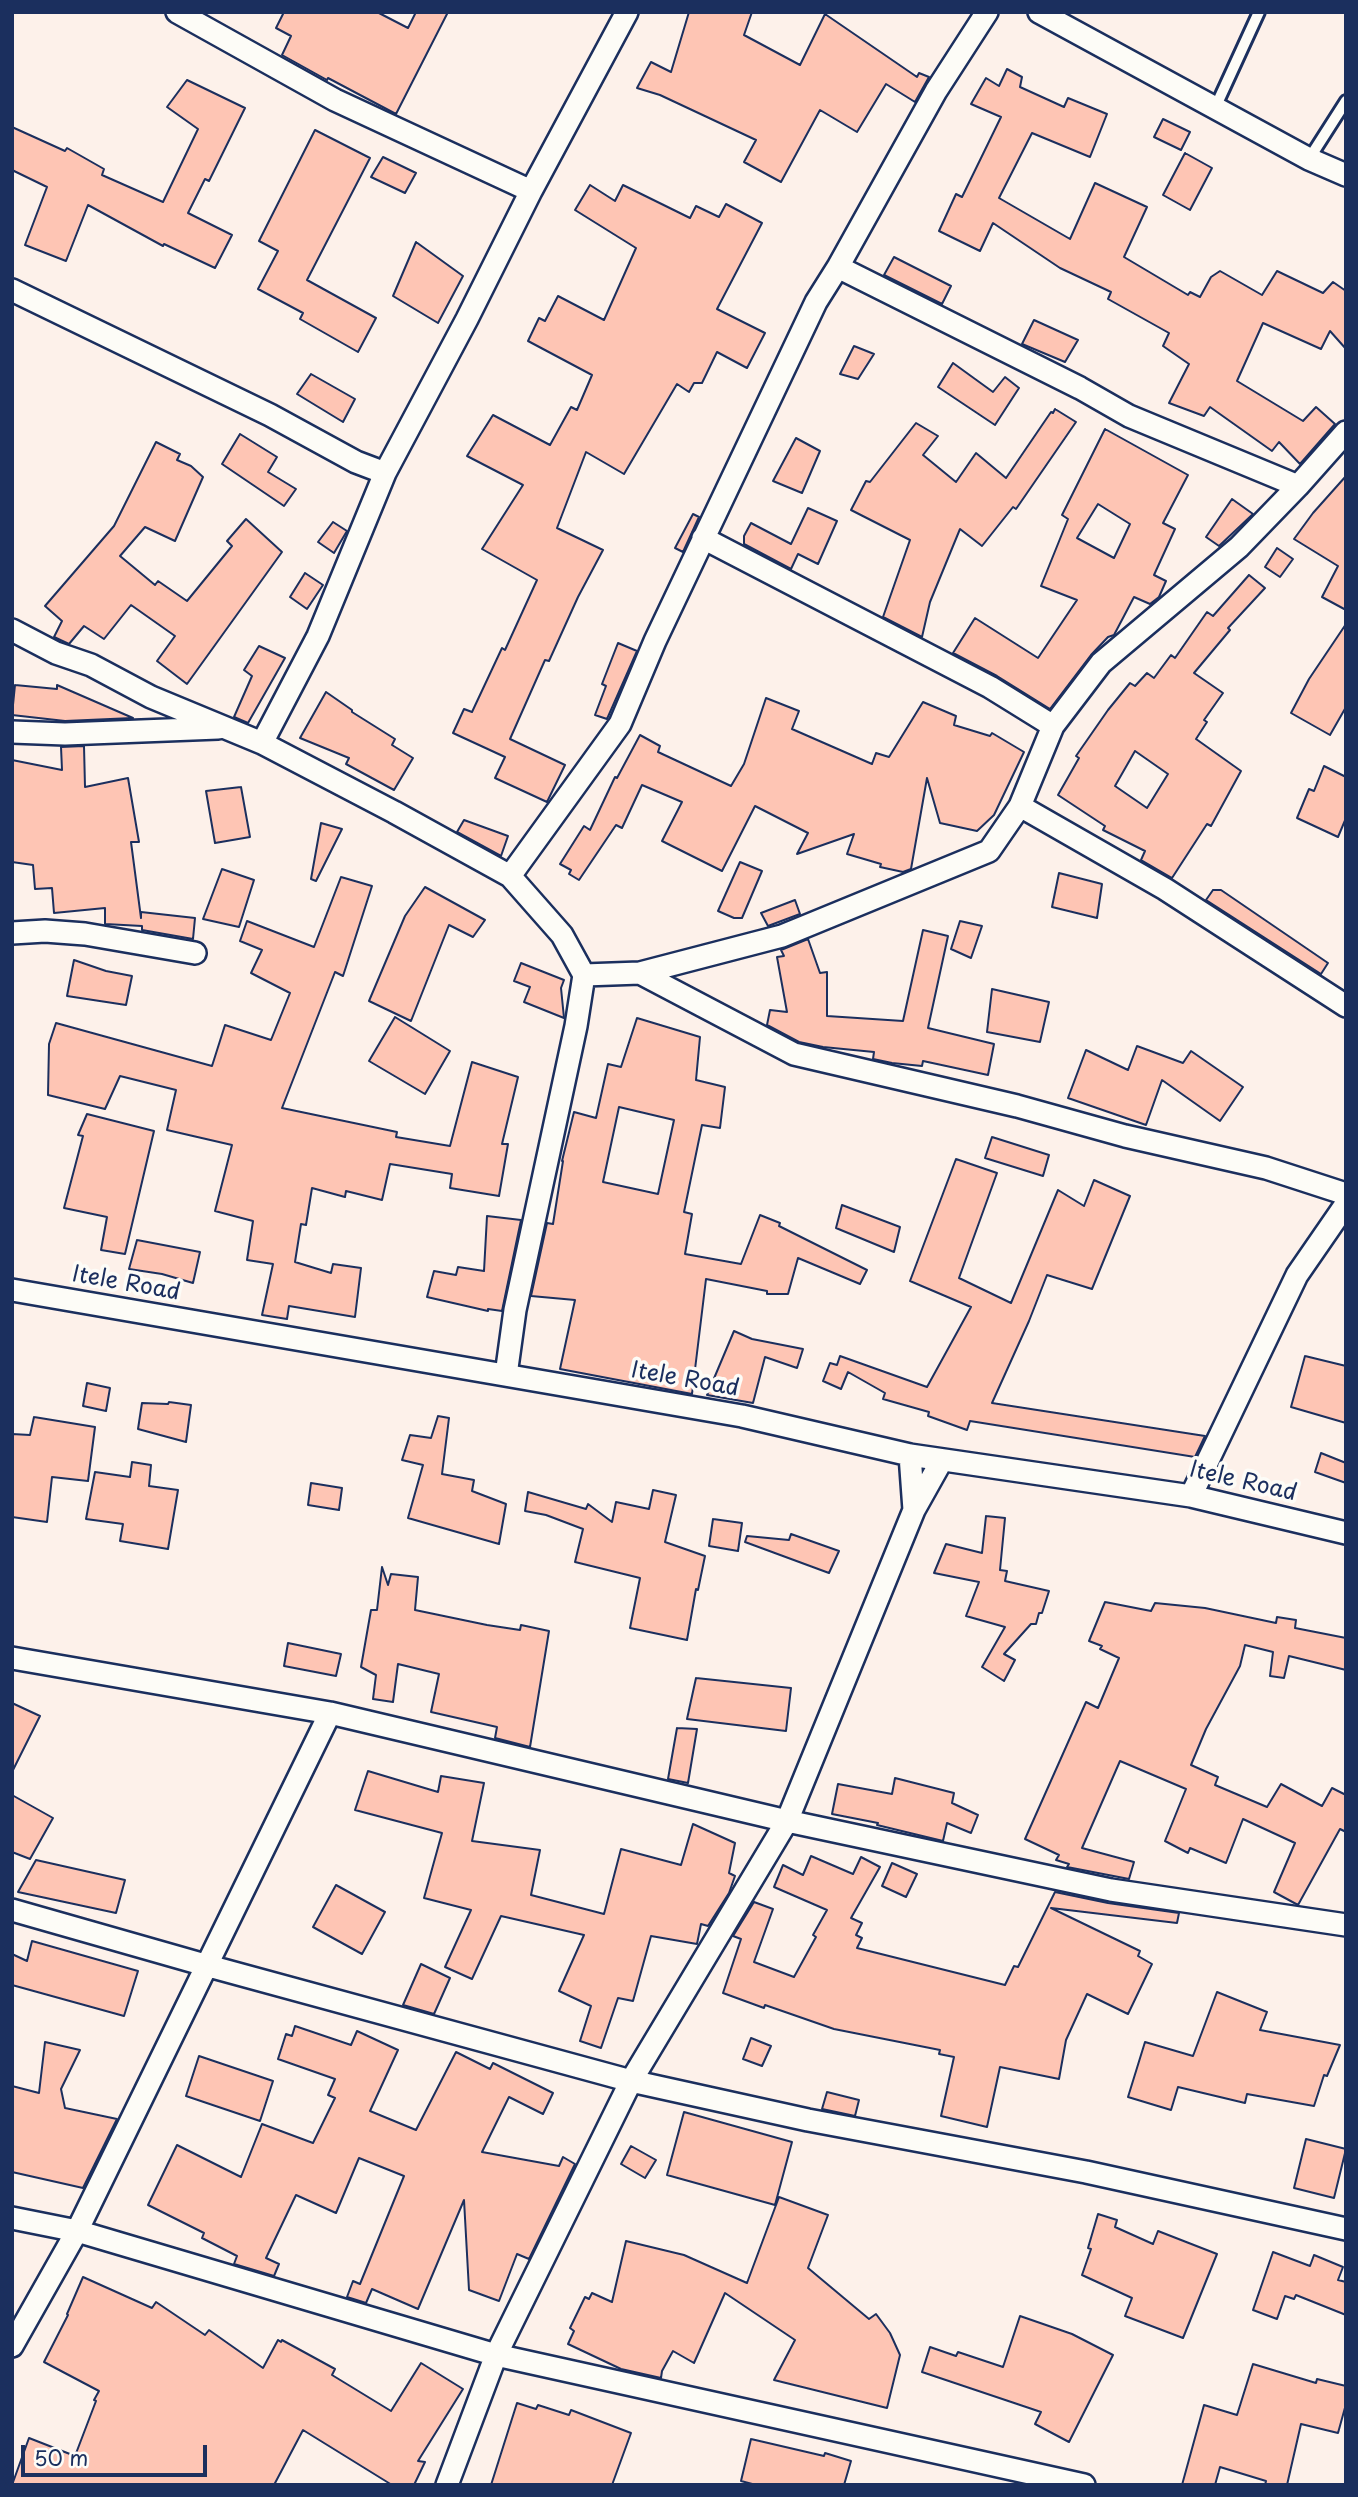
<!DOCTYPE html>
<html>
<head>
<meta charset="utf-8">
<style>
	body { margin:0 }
	#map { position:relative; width:1358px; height:2497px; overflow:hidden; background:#fdf1ea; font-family:"Playpen Sans",sans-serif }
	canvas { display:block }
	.frame { position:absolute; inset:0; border:14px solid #1b2f5e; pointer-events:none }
	.scale { position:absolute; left:21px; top:2445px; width:186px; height:32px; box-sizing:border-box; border:4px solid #1b2f5e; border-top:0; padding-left:9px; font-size:21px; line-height:24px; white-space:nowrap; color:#1b2f5e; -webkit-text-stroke:5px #fdfcf7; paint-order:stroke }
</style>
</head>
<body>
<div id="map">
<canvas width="1358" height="2497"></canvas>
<div class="frame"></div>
<div class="scale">50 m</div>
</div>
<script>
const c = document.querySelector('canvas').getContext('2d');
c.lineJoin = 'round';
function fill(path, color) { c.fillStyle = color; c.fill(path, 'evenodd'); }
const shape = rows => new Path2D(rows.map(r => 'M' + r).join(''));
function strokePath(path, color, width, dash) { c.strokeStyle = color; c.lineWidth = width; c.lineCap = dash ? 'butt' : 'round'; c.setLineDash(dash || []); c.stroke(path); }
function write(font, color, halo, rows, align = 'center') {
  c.font = font + ' "Playpen Sans",sans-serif'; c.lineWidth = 7; c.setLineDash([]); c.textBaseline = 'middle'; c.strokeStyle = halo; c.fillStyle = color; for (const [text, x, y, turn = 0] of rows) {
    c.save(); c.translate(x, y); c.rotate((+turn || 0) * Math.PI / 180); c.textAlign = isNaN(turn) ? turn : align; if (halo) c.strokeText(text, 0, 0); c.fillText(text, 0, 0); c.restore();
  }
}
const building = shape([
	[284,12,377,12,408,28,416,12,448,12,396,114,328,78,327,80,282,55,291,36,276,28,284,12],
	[689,12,752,12,744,35,800,65,825,14,917,77,919,73,929,77,915,102,886,84,857,132,820,110,781,182,744,162,756,140,660,95,637,88,651,62,671,72,689,12],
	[1007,69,1022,77,1020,87,1064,107,1068,98,1107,114,1090,157,1032,133,999,198,1070,239,1095,183,1147,207,1124,257,1188,295,1190,292,1200,297,1211,277,1220,271,1262,295,1277,271,1323,293,1333,282,1346,291,1346,349,1330,331,1321,349,1263,323,1237,381,1303,421,1316,407,1335,424,1300,464,1279,442,1272,451,1210,407,1204,416,1169,403,1189,364,1163,346,1169,333,1108,299,1111,292,1060,268,993,223,980,251,939,231,956,194,962,197,1001,117,971,104,986,78,999,86,1007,69],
	[187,80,245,108,209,181,205,179,188,213,232,235,215,268,164,244,163,246,88,205,66,261,25,245,47,187,12,170,12,127,65,151,67,148,104,169,102,175,163,202,198,129,167,107,187,80],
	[1163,119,1190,132,1181,150,1154,137,1163,119],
	[315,130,370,158,307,280,376,318,358,352,300,319,303,313,258,289,278,251,259,241,315,130],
	[1185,153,1212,168,1190,210,1163,195,1185,153],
	[383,157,416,173,405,193,371,177,383,157],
	[590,185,615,201,623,185,690,218,696,206,719,217,726,204,762,223,717,309,765,333,747,368,717,352,702,383,694,383,689,392,677,384,624,474,586,452,557,528,603,550,578,597,549,661,545,660,510,739,565,765,547,802,495,778,505,757,453,733,464,709,472,712,502,648,505,650,537,580,482,549,523,485,467,456,493,415,550,445,571,407,577,410,592,375,528,341,539,318,545,321,558,296,604,320,636,248,575,210,590,185],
	[416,242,463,276,438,323,393,296,416,242],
	[894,257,951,286,942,304,884,275,894,257],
	[1034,320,1078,340,1065,362,1022,344,1034,320],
	[854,346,874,354,858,379,840,374,854,346],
	[953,363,993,392,1005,377,1019,388,995,425,938,387,953,363],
	[311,374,355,399,343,422,297,394,311,374],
	[1055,409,1076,422,1016,509,1013,507,982,546,960,529,930,602,922,637,883,617,910,540,851,510,866,481,870,482,916,423,938,436,923,455,956,482,976,453,1006,478,1051,412,1053,413,1055,409],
	[1105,429,1188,475,1163,523,1175,529,1154,575,1166,581,1159,597,1150,604,1134,597,1114,635,1108,637,1091,655,1050,709,997,676,953,653,975,618,1038,658,1077,600,1041,586,1068,519,1062,515,1105,429],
	[1098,504,1130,524,1114,558,1077,538,1098,504],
	[240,434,277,457,268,472,296,489,284,506,222,464,240,434],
	[796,438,820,451,802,493,773,481,796,438],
	[156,442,180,454,177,460,191,466,203,477,175,541,145,527,120,556,155,585,158,581,187,601,232,546,227,541,246,519,282,552,187,684,157,661,175,636,131,605,104,639,84,626,69,644,54,637,62,621,45,606,114,526,156,442],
	[1346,476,1346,610,1322,597,1338,566,1294,539,1313,513,1346,476],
	[1232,499,1253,514,1219,546,1206,537,1232,499],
	[808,508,837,521,818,564,798,554,791,569,744,544,744,536,751,523,791,544,808,508],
	[693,514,699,517,683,552,675,548,693,514],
	[333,522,347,531,334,553,318,542,333,522],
	[1277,548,1293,559,1280,577,1265,567,1277,548],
	[305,573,323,585,307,609,290,597,305,573],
	[1249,575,1265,588,1228,628,1230,630,1194,673,1223,693,1204,720,1207,722,1196,739,1241,771,1211,826,1207,824,1172,878,1141,860,1145,851,1103,830,1105,826,1058,795,1079,758,1076,756,1108,710,1130,683,1135,686,1147,673,1154,678,1171,655,1175,658,1207,612,1213,616,1249,575],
	[1135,751,1168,774,1147,808,1115,786,1135,751],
	[1346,624,1346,707,1330,735,1291,713,1309,679,1346,624],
	[618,643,637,651,607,719,595,715,606,686,602,684,618,643],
	[259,646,285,658,248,723,234,717,252,676,244,670,259,646],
	[15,685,57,689,57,685,133,718,65,721,12,715,15,685],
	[326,692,352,710,352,712,395,739,392,745,413,758,394,790,346,764,349,758,300,738,326,692],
	[766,698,799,711,792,729,872,764,876,753,889,757,923,702,956,716,954,725,990,736,992,733,1024,752,994,815,977,831,940,823,927,778,911,869,903,872,880,867,881,864,847,854,854,834,797,854,808,833,755,806,722,871,662,841,682,802,642,785,622,828,616,825,579,880,569,874,571,870,560,864,584,826,590,830,615,777,617,778,640,735,660,746,658,752,731,786,744,764,766,698],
	[84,746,85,787,128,778,139,842,131,842,141,918,141,912,195,918,193,939,142,930,142,926,105,924,105,908,54,913,52,888,35,889,33,865,12,862,12,760,62,770,61,747,84,746],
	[1324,766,1346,777,1346,818,1338,837,1297,818,1309,789,1314,791,1324,766],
	[241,787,250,837,215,843,206,791,241,787],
	[464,820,508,836,501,856,457,832,464,820],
	[321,823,342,829,316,881,311,879,321,823],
	[740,862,762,871,742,918,734,918,718,911,740,862],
	[222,869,254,880,239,927,203,919,222,869],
	[1059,873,1102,884,1097,918,1052,907,1059,873],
	[341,877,372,886,343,976,335,972,282,1108,397,1132,396,1137,450,1146,472,1062,518,1077,502,1144,508,1144,499,1196,450,1188,452,1174,390,1164,382,1200,346,1191,345,1197,312,1188,306,1225,301,1224,295,1262,331,1273,333,1264,361,1268,355,1317,289,1306,287,1319,262,1315,273,1264,247,1260,253,1221,215,1211,232,1145,167,1130,176,1090,120,1076,105,1109,48,1095,49,1044,56,1023,212,1066,225,1025,271,1040,290,993,251,973,262,950,240,941,247,921,314,947,341,877],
	[425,887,485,920,473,937,449,925,411,1021,369,1001,405,916,425,887],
	[1213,890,1221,890,1328,963,1321,974,1206,900,1213,890],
	[795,900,800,914,768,926,761,913,795,900],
	[960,921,982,926,971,958,951,949,960,921],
	[923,930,948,936,928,1028,994,1044,988,1075,923,1061,922,1066,892,1063,873,1059,874,1052,823,1047,799,1042,767,1025,770,1010,787,1012,777,957,784,956,781,950,808,939,820,973,827,972,827,1016,903,1021,923,930],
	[74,960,106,971,132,976,126,1005,67,996,74,960],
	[521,963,564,980,561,988,564,1018,524,1002,530,987,514,981,521,963],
	[992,989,1049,1002,1040,1042,987,1032,992,989],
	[395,1017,450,1051,425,1094,369,1061,395,1017],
	[637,1018,700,1037,696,1080,725,1087,720,1128,702,1125,684,1212,692,1214,685,1254,741,1264,760,1215,780,1223,779,1226,867,1270,860,1284,798,1258,788,1294,767,1294,767,1291,706,1279,692,1394,560,1369,575,1300,531,1296,547,1223,553,1224,563,1161,562,1161,574,1112,596,1118,608,1064,621,1067,637,1018],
	[619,1107,674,1120,658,1194,603,1182,619,1107],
	[1137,1046,1183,1063,1191,1051,1243,1087,1220,1121,1162,1080,1146,1125,1068,1098,1086,1050,1128,1070,1137,1046],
	[87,1114,154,1131,125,1254,101,1250,107,1217,64,1208,83,1136,78,1135,87,1114],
	[992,1137,1049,1155,1043,1176,985,1158,992,1137],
	[956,1159,997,1173,959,1278,1011,1303,1058,1190,1084,1206,1094,1180,1130,1196,1092,1289,1047,1275,1029,1321,992,1403,1205,1436,1195,1457,970,1421,967,1430,928,1416,929,1412,883,1399,885,1393,848,1372,841,1389,823,1381,830,1363,837,1365,840,1356,927,1387,971,1307,910,1281,956,1159],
	[842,1205,900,1227,894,1252,836,1228,842,1205],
	[487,1216,521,1220,502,1311,488,1309,488,1311,427,1297,434,1271,456,1275,458,1267,484,1271,487,1216],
	[137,1240,200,1252,193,1283,162,1274,129,1269,137,1240],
	[734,1331,752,1339,803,1349,797,1368,765,1357,753,1403,707,1395,734,1331],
	[1305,1356,1346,1366,1346,1423,1291,1407,1305,1356],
	[87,1383,110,1388,106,1411,83,1406,87,1383],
	[169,1402,191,1405,186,1442,138,1429,142,1403,168,1404,169,1402],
	[438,1416,449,1418,442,1474,474,1480,472,1491,506,1504,499,1544,408,1518,423,1465,402,1460,410,1435,431,1438,438,1416],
	[34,1417,95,1427,88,1481,52,1477,47,1522,12,1517,12,1434,30,1435,34,1417],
	[1321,1453,1346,1463,1346,1483,1315,1472,1321,1453],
	[132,1462,151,1465,149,1486,178,1490,168,1549,120,1541,123,1524,86,1519,95,1472,130,1477,132,1462],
	[311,1483,342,1488,339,1510,308,1505,311,1483],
	[653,1490,676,1495,665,1542,705,1556,698,1590,696,1589,687,1640,630,1628,640,1578,575,1562,583,1529,546,1515,525,1511,528,1492,586,1509,588,1504,612,1522,616,1502,649,1509,653,1490],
	[986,1516,1005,1518,1000,1570,1007,1571,1005,1581,1049,1591,1042,1613,1039,1613,1036,1624,1031,1624,1004,1654,1015,1660,1004,1681,982,1667,1005,1627,966,1616,979,1582,934,1573,946,1544,982,1553,986,1516],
	[713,1519,742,1523,738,1551,709,1546,713,1519],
	[791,1534,839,1551,829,1573,745,1542,747,1536,789,1540,791,1534],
	[382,1567,388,1585,391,1574,418,1577,415,1610,487,1625,520,1630,521,1625,549,1631,530,1747,495,1738,497,1727,431,1712,439,1674,398,1664,393,1702,373,1699,376,1675,361,1667,371,1610,377,1610,382,1567],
	[1105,1602,1151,1611,1155,1603,1205,1608,1276,1623,1277,1617,1296,1620,1295,1628,1346,1638,1346,1670,1289,1656,1284,1678,1270,1676,1273,1652,1245,1645,1240,1666,1206,1729,1191,1765,1218,1777,1215,1785,1267,1807,1281,1784,1322,1806,1332,1788,1346,1795,1346,1832,1340,1829,1298,1905,1274,1892,1295,1843,1243,1819,1226,1863,1190,1848,1188,1853,1165,1841,1186,1789,1120,1761,1082,1848,1134,1862,1129,1879,1067,1867,1069,1864,1056,1860,1059,1855,1025,1839,1086,1702,1098,1708,1119,1658,1100,1649,1102,1646,1089,1641,1105,1602],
	[288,1643,341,1654,336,1676,284,1666,288,1643],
	[696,1678,791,1688,786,1731,687,1719,696,1678],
	[12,1703,40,1716,12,1772,12,1703],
	[677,1728,697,1729,688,1783,668,1779,677,1728],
	[368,1771,438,1792,441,1776,484,1783,472,1841,540,1850,531,1895,604,1914,621,1849,681,1865,693,1824,735,1843,729,1873,735,1876,729,1893,708,1926,701,1924,697,1944,651,1936,633,2001,618,1998,601,2048,580,2041,591,2006,559,1991,584,1935,501,1916,472,1979,445,1967,471,1910,424,1898,442,1833,355,1810,368,1771],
	[895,1778,954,1793,952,1803,978,1815,971,1833,947,1823,943,1841,877,1825,878,1823,832,1814,838,1784,892,1794,895,1778],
	[12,1795,53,1818,30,1859,12,1852,12,1795],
	[811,1856,853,1874,861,1857,880,1867,851,1918,862,1923,856,1935,862,1938,857,1948,1005,1985,1014,1966,1018,1967,1055,1892,1108,1903,1179,1913,1177,1923,1051,1908,1140,1951,1138,1956,1152,1964,1128,2014,1087,1994,1066,2040,1059,2079,1000,2067,987,2127,941,2116,954,2057,939,2054,940,2050,834,2029,765,2005,764,2008,723,1993,741,1939,733,1936,754,1902,773,1909,754,1962,794,1977,816,1937,813,1935,827,1910,774,1887,783,1865,803,1875,811,1856],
	[36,1860,125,1880,116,1913,18,1892,36,1860],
	[892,1863,917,1874,906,1897,882,1886,892,1863],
	[336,1885,385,1912,362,1954,313,1927,336,1885],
	[32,1941,138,1971,124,2016,12,1985,12,1954,27,1961,32,1941],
	[421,1964,450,1978,434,2014,403,2005,421,1964],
	[1217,1992,1267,2012,1260,2030,1340,2045,1327,2076,1324,2075,1314,2106,1247,2094,1245,2103,1178,2087,1171,2110,1128,2097,1145,2042,1193,2056,1217,1992],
	[295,2026,351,2045,357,2031,398,2050,370,2111,416,2130,456,2052,490,2069,493,2063,553,2093,543,2114,509,2097,482,2152,559,2166,563,2157,575,2164,529,2259,517,2254,499,2301,469,2290,464,2200,418,2309,372,2289,366,2303,347,2297,353,2281,360,2284,404,2176,359,2158,336,2213,296,2195,266,2258,279,2264,274,2276,234,2264,237,2256,202,2238,204,2233,148,2205,177,2145,241,2177,262,2124,313,2143,335,2098,328,2095,335,2079,278,2059,286,2034,292,2036,295,2026],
	[751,2038,771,2046,762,2066,743,2059,751,2038],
	[45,2042,80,2050,61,2089,65,2108,117,2119,83,2188,12,2172,12,2086,39,2093,45,2042],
	[199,2056,273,2081,260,2121,186,2096,199,2056],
	[827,2092,859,2100,855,2116,822,2109,827,2092],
	[684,2112,792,2142,775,2205,667,2175,684,2112],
	[1306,2139,1346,2149,1334,2198,1294,2188,1306,2139],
	[631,2146,656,2160,645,2178,621,2164,631,2146],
	[779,2197,828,2215,808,2268,869,2319,876,2314,890,2333,900,2355,887,2408,774,2380,795,2340,725,2293,694,2363,673,2351,662,2371,661,2378,621,2369,568,2344,574,2331,570,2328,585,2297,589,2299,592,2293,612,2302,626,2241,684,2255,747,2283,779,2197],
	[1098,2214,1117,2220,1115,2227,1153,2244,1158,2231,1217,2254,1183,2338,1125,2316,1132,2298,1082,2275,1091,2249,1088,2248,1098,2214],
	[1273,2252,1310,2266,1314,2255,1343,2267,1338,2280,1346,2282,1346,2315,1296,2295,1294,2299,1285,2296,1277,2319,1253,2310,1273,2252],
	[83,2277,152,2308,156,2302,205,2335,209,2330,263,2368,278,2340,281,2342,282,2340,335,2369,332,2375,391,2411,421,2363,463,2389,418,2461,425,2462,414,2485,392,2485,303,2430,274,2485,12,2485,29,2438,75,2456,96,2401,94,2400,99,2391,44,2362,68,2315,67,2314,83,2277],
	[1020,2316,1072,2334,1113,2355,1069,2442,1035,2424,1041,2412,922,2372,930,2347,956,2356,958,2352,1003,2367,1020,2316],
	[1253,2364,1316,2383,1317,2379,1346,2386,1346,2404,1338,2433,1301,2424,1287,2485,1265,2485,1266,2481,1220,2467,1215,2485,1182,2485,1204,2405,1237,2415,1253,2364],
	[517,2403,536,2409,538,2405,569,2415,571,2410,631,2433,612,2485,491,2485,517,2403],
	[751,2439,824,2456,825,2453,851,2461,844,2485,756,2485,741,2481,751,2439]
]);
const lane = shape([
	[1215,108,1259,12],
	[1309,159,1346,101]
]);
const street = shape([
	[177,12,335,100,531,191],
	[1039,12,1309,159,1346,175],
	[838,267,1080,388,1129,416,1298,486],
	[12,290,270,415,356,462,385,473,318,636,262,743],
	[385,473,467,319,531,191,627,12],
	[703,538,990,687,1053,726],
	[12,630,56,653,91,665,151,697,262,743,394,812,510,876,562,935,584,975,576,1026,515,1310,506,1375],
	[12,732,65,734,218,728],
	[1020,806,1165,889,1346,1006],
	[510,876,620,724,655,641,816,302,838,267,936,91,987,12],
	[12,933,45,931,85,934,195,953],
	[640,973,794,1054,1017,1106,1125,1136,1266,1168,1346,1194],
	[584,975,640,973,782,936,989,851,1020,806,1053,726,1101,663,1239,547,1298,486,1346,432],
	[12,1290,742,1416,910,1455,1191,1496,1346,1533],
	[1191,1496,1297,1275,1346,1204],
	[914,1510,942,1460],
	[12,1658,330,1713,787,1821,1111,1890,1346,1925],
	[12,1910,205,1965,631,2081,808,2120,1086,2172,1346,2229],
	[12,2218,77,2231,496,2355,1084,2485],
	[12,2346,77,2231,330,1713],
	[447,2485,496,2355,631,2081,787,1821,914,1510,910,1455]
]);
const streetNames = [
	["Itele Road",126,1284,10],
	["Itele Road",685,1380,10],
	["Itele Road",1243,1482,13]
];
fill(building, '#fec5b4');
strokePath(building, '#1b2f5e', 2);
strokePath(lane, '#1b2f5e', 16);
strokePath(street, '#1b2f5e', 26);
strokePath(lane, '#fdfcf7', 10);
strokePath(street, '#fdfcf7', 21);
write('23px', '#1b2f5e', '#fdfcf7', streetNames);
</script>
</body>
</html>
